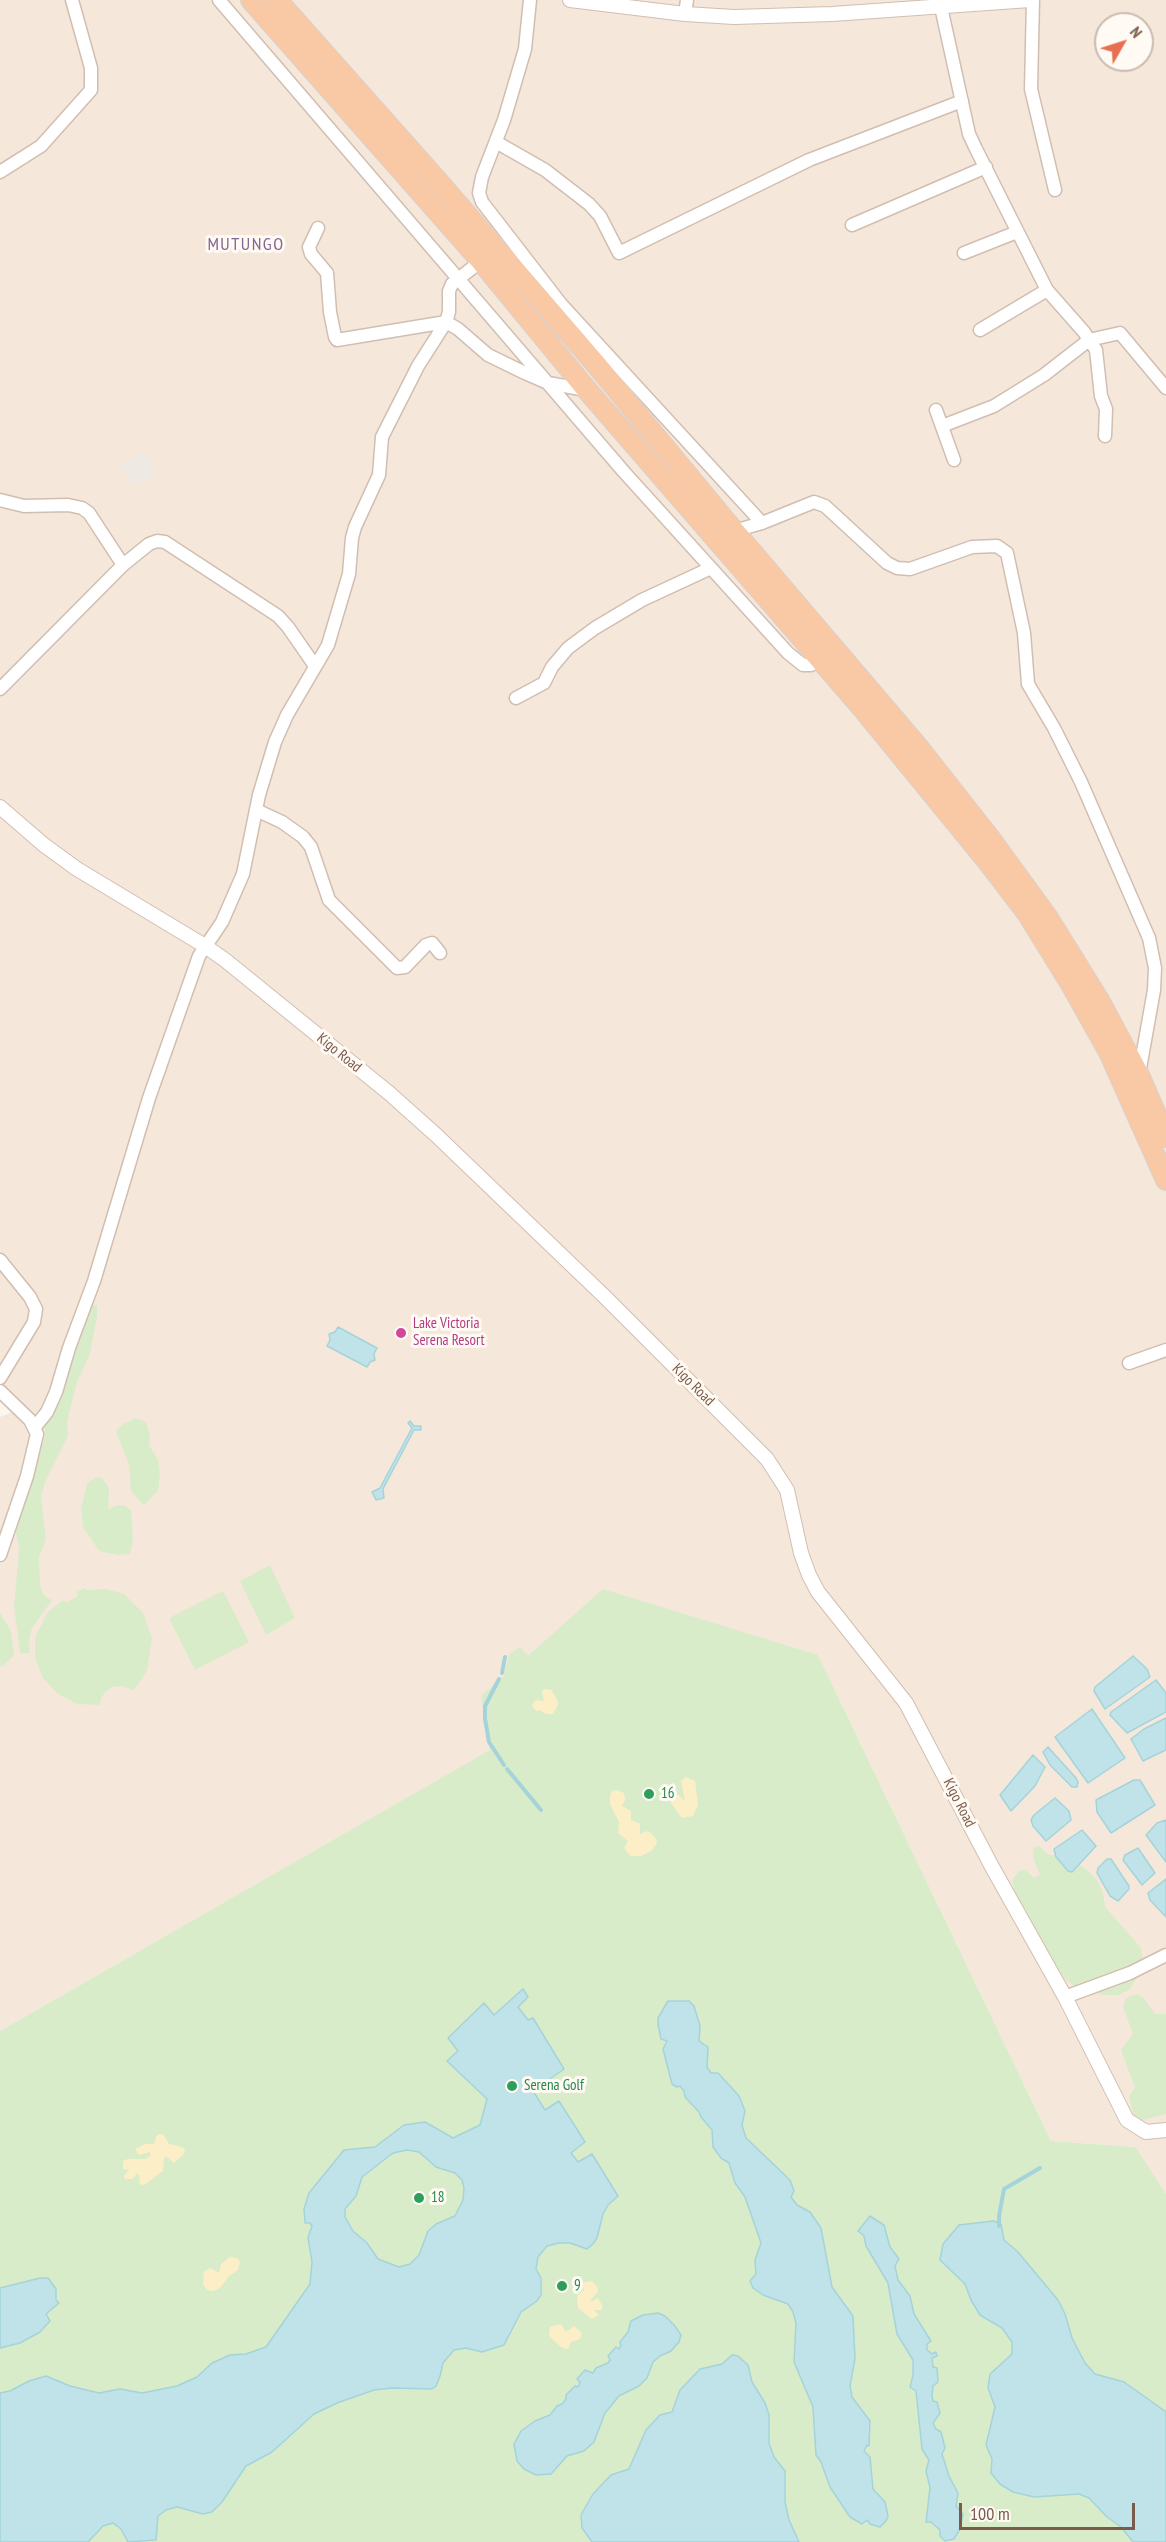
<!DOCTYPE html>
<html>
<head>
<meta charset="utf-8">
<style>
	body { margin:0 }
	#map { position:relative; width:1166px; height:2542px; overflow:hidden; background:#fdf6ec; font-family:"PT Sans Narrow",sans-serif }
	canvas { display:block }
	.north { position:absolute; left:1094px; top:12px; width:60px; height:60px; box-sizing:border-box; background:#fffaf3; border:2px solid #cabbb1; border-radius:50%; rotate:51deg; font-size:16px; font-weight:700; line-height:24px; text-align:center; color:#7a5c4d }
	.north::after { content:''; display:block; margin:auto; width:21px; height:27px; background:#e76f51; clip-path:polygon(50% 0,100% 100%,50% 72%,0 100%) }
	.scale { position:absolute; left:959px; top:2503px; width:176px; height:27px; box-sizing:border-box; border:3px solid #7a5c4d; border-top:0; padding-left:8px; font-size:18px; line-height:21px; white-space:nowrap; color:#7a5c4d; -webkit-text-stroke:4px #fffaf3; paint-order:stroke }
</style>
</head>
<body>
<div id="map">
<canvas width="1166" height="2542"></canvas>
<div class="north">N</div>
<div class="scale">100 m</div>
</div>
<script>
const c = document.querySelector('canvas').getContext('2d');
c.lineJoin = 'round';
function fill(path, color) { c.fillStyle = color; c.fill(path, 'evenodd'); }
const shape = rows => new Path2D(rows.map(r => 'M' + r).join(''));
function strokePath(path, color, width, dash) { c.strokeStyle = color; c.lineWidth = width; c.lineCap = dash ? 'butt' : 'round'; c.setLineDash(dash || []); c.stroke(path); }
function write(font, color, halo, rows, align = 'center') {
  c.font = font + ' "PT Sans Narrow",sans-serif'; c.lineWidth = 6; c.setLineDash([]); c.textBaseline = 'middle'; c.strokeStyle = halo; c.fillStyle = color; for (const [text, x, y, turn = 0] of rows) {
    c.save(); c.translate(x, y); c.rotate((+turn || 0) * Math.PI / 180); c.textAlign = isNaN(turn) ? turn : align; if (halo) c.strokeText(text, 0, 0); c.fillText(text, 0, 0); c.restore();
  }
}
const residential = shape([
	[0,0,1166,0,1166,2194,1136,2147,1051,2141,818,1655,491,1750,0,2031,0,1417,22,1408,0,1392],
	[1106,24,1142,24,1142,60,1106,60]
]);
const industrial = shape([
	[141,451,156,471,135,487,120,467]
]);
const green = shape([
	[93,1305,97,1306,97,1316,90,1354,77,1382,67,1422,68,1436,46,1480,41,1496,46,1540,39,1556,40,1585,44,1596,52,1600,32,1628,29,1640,30,1653,20,1653,14,1607,19,1550,16,1532,45,1436,44,1419,79,1328],
	[136,1418,146,1422,150,1436,149,1445,158,1460,160,1474,158,1491,144,1505,131,1491,129,1464,116,1431,123,1424],
	[96,1477,102,1478,109,1488,108,1510,115,1506,123,1505,131,1510,133,1539,130,1554,118,1555,99,1551,83,1527,81,1509,87,1484],
	[270,1565,295,1618,266,1635,240,1581],
	[85,1588,86,1590,106,1589,124,1594,143,1613,152,1638,147,1670,140,1682,133,1690,121,1686,112,1687,105,1692,101,1698,100,1705,77,1704,58,1694,43,1678,35,1658,35,1638,47,1613,63,1600,66,1603,78,1596,76,1592],
	[603,1589,818,1655,1051,2141,1136,2147,1166,2194,1166,2542,0,2542,0,2031,490,1750,481,1696,504,1676,509,1654,520,1647,528,1656],
	[223,1591,249,1642,195,1670,169,1618],
	[0,1613,11,1631,14,1655,2,1667,0,1665],
	[1039,1846,1049,1855,1059,1855,1084,1867,1097,1880,1103,1893,1105,1907,1141,1948,1143,1960,1139,1974,1130,1989,1119,1995,1101,1995,1086,1985,1074,1986,1065,1979,1055,1964,1025,1915,1016,1897,1012,1880,1020,1870,1026,1870,1034,1878,1040,1875,1034,1860,1033,1848],
	[1136,1994,1143,1997,1155,2014,1166,2014,1166,2114,1139,2121,1133,2113,1129,2096,1135,2088,1121,2050,1133,2034,1123,2007,1126,1998]
]);
const sand = shape([
	[544,1689,551,1690,557,1699,558,1705,553,1714,546,1714,539,1710,536,1711,532,1706,535,1700,544,1701,542,1692],
	[686,1777,695,1781,698,1805,693,1816,682,1818,671,1803,671,1798,675,1795,679,1795,685,1801,681,1781],
	[616,1790,624,1793,625,1800,622,1806,631,1811,631,1820,640,1824,640,1834,647,1831,651,1833,657,1840,656,1845,651,1851,641,1856,631,1856,626,1851,624,1848,628,1841,618,1833,619,1822,610,1804,610,1798,611,1792],
	[159,2134,163,2134,169,2144,183,2147,185,2151,183,2155,174,2163,166,2156,164,2158,163,2171,146,2184,142,2185,139,2183,140,2176,137,2173,133,2179,125,2179,124,2176,129,2170,123,2169,123,2161,128,2159,145,2159,150,2156,150,2152,139,2155,135,2149,145,2144,154,2144,156,2137],
	[230,2257,237,2258,240,2261,238,2270,229,2276,221,2287,214,2291,207,2290,203,2284,204,2271,211,2268,219,2273,221,2264],
	[592,2281,598,2288,597,2293,590,2300,592,2301,598,2298,602,2305,602,2310,594,2310,599,2315,592,2319,578,2308,577,2296,584,2290,581,2283],
	[561,2324,566,2332,574,2326,582,2333,580,2339,571,2342,568,2349,562,2348,549,2336,550,2327]
]);
const water = shape([
	[338,1327,377,1348,374,1354,375,1360,370,1362,367,1367,327,1346,330,1340,329,1334,335,1332,338,1327],
	[410,1421,414,1426,421,1426,421,1430,414,1430,383,1489,384,1498,376,1500,372,1492,380,1488,412,1428,408,1423,410,1421],
	[1133,1656,1147,1669,1150,1677,1105,1709,1094,1691,1095,1687,1133,1656],
	[1156,1680,1166,1693,1166,1712,1127,1733,1110,1715,1111,1712,1156,1680],
	[1092,1709,1125,1758,1088,1783,1055,1737,1092,1709],
	[1166,1718,1166,1750,1143,1761,1131,1739,1144,1729,1166,1718],
	[1048,1747,1076,1778,1078,1782,1077,1787,1072,1787,1050,1765,1043,1752,1048,1747],
	[1033,1755,1045,1767,1035,1786,1011,1811,1000,1795,1033,1755],
	[1134,1780,1140,1780,1155,1805,1111,1833,1097,1812,1096,1800,1134,1780],
	[1055,1798,1069,1811,1071,1820,1046,1841,1033,1826,1031,1820,1034,1815,1055,1798],
	[1166,1820,1166,1862,1146,1835,1157,1823,1166,1820],
	[1082,1830,1096,1846,1072,1872,1068,1871,1056,1857,1054,1849,1082,1830],
	[1138,1848,1155,1873,1142,1885,1123,1860,1125,1855,1138,1848],
	[1107,1859,1111,1859,1129,1886,1129,1889,1118,1901,1110,1896,1097,1873,1098,1868,1107,1859],
	[1166,1879,1166,1917,1150,1900,1148,1893,1166,1879],
	[523,1989,528,1997,518,2007,528,2020,533,2018,564,2069,533,2091,545,2110,559,2101,585,2142,571,2153,578,2162,592,2154,618,2196,608,2205,603,2214,597,2238,593,2244,587,2249,570,2243,559,2243,547,2246,538,2257,536,2269,541,2278,541,2295,537,2301,521,2312,504,2345,482,2352,466,2348,454,2350,443,2363,440,2376,436,2386,432,2389,392,2388,374,2390,337,2403,314,2414,272,2452,246,2466,222,2502,212,2512,203,2514,177,2507,166,2510,158,2516,156,2540,128,2542,121,2529,113,2523,103,2526,88,2542,0,2542,0,2393,10,2391,29,2381,46,2376,70,2386,99,2393,120,2389,142,2393,177,2386,197,2377,212,2363,230,2355,246,2354,266,2347,310,2284,312,2262,308,2238,312,2226,310,2223,305,2223,304,2209,309,2193,344,2150,375,2147,404,2125,425,2122,453,2138,480,2125,487,2099,447,2061,458,2051,448,2038,484,2003,494,2015,523,1989],
	[407,2150,419,2152,436,2167,455,2173,462,2180,464,2188,463,2200,455,2216,436,2224,428,2231,419,2255,410,2264,399,2267,378,2259,367,2243,353,2231,345,2217,345,2209,356,2196,362,2177,393,2153,407,2150],
	[668,2001,689,2001,694,2006,700,2026,699,2041,708,2047,707,2067,711,2073,718,2073,739,2096,745,2111,742,2125,746,2138,790,2180,794,2191,791,2197,797,2205,810,2212,821,2228,832,2287,853,2316,855,2359,850,2386,852,2397,870,2421,869,2446,867,2445,864,2451,870,2457,873,2489,885,2502,888,2516,886,2521,880,2527,870,2524,867,2520,862,2524,850,2517,830,2487,821,2462,816,2455,813,2407,794,2362,796,2323,793,2312,788,2304,763,2295,753,2288,750,2281,756,2274,755,2260,761,2243,745,2197,735,2183,729,2163,721,2158,713,2147,712,2130,701,2117,699,2112,685,2097,684,2091,680,2086,677,2087,672,2084,663,2049,667,2041,661,2039,658,2024,658,2018,668,2001],
	[870,2216,884,2225,890,2247,899,2259,895,2266,898,2280,910,2296,914,2314,931,2341,927,2344,927,2350,932,2354,936,2352,937,2356,932,2358,933,2367,937,2368,938,2382,933,2386,932,2396,933,2401,937,2402,940,2413,933,2423,936,2429,941,2432,945,2448,942,2454,949,2476,958,2493,956,2506,963,2514,960,2529,954,2539,945,2541,940,2536,940,2530,931,2522,926,2522,930,2488,926,2471,929,2460,922,2449,916,2391,910,2387,913,2375,913,2360,897,2334,888,2283,866,2246,864,2236,858,2231,870,2216],
	[994,2221,1001,2224,1004,2240,1018,2252,1058,2300,1065,2314,1072,2338,1085,2363,1095,2374,1124,2382,1166,2412,1166,2542,1133,2542,1121,2527,1107,2517,1089,2498,1079,2494,1034,2497,1013,2492,1000,2484,991,2473,992,2459,986,2445,995,2407,988,2388,990,2374,1012,2354,1012,2342,1002,2328,980,2315,971,2300,965,2284,940,2260,943,2244,959,2225,994,2221],
	[40,2278,48,2278,56,2289,56,2300,59,2303,46,2314,50,2321,40,2332,20,2343,0,2348,0,2288,40,2278],
	[658,2313,665,2316,675,2326,681,2335,679,2342,671,2351,660,2356,653,2362,647,2378,639,2386,619,2396,605,2413,594,2442,584,2451,567,2456,551,2474,536,2475,524,2469,517,2461,514,2444,521,2431,535,2421,550,2415,557,2406,562,2404,566,2399,566,2395,575,2386,578,2387,580,2382,577,2379,585,2370,593,2373,596,2368,608,2363,610,2360,608,2356,616,2347,619,2349,621,2346,620,2342,628,2332,631,2321,643,2315,658,2313],
	[732,2355,738,2356,748,2365,752,2382,765,2403,769,2415,769,2443,774,2457,785,2471,785,2502,789,2520,799,2542,592,2542,582,2528,581,2515,593,2494,611,2475,629,2469,646,2430,660,2415,672,2412,680,2390,700,2369,722,2364,732,2355]
]);
const stream = shape([
	[502,1673,505,1657],
	[499,1679,485,1706,485,1719,489,1742,504,1765],
	[507,1769,541,1810],
	[999,2226,999,2216,1004,2189,1040,2168]
]);
const minor = shape([
	[219,0,624,472,788,653,803,665,811,665,820,658],
	[530,0,525,49,504,120,482,177,479,193,482,202,561,304,762,523],
	[1033,0,1031,89,1055,190],
	[941,7,969,134,976,149,1047,290,1084,332,1096,350,1101,396,1106,409,1105,436],
	[685,14,687,0],
	[496,142,545,170,589,204,600,216,619,253,809,160,962,101],
	[0,172,41,146,91,90,91,68,72,0],
	[852,225,986,167],
	[318,228,309,247,311,254,327,273,330,312,335,337,337,340,446,322,458,329,488,355,525,373,548,383,586,390],
	[964,253,1017,232],
	[980,330,1047,290],
	[936,410,954,460],
	[942,426,994,406,1044,375,1089,340,1120,333,1166,388],
	[0,500,24,506,68,505,82,508,89,513,123,565],
	[734,531,762,523,814,502,825,506,887,563,897,568,910,569,972,547,997,546,1007,553,1024,633,1028,684,1054,728,1081,782,1149,938,1155,968,1154,990,1139,1074],
	[0,689,123,565,149,544,157,541,165,542,278,616,288,627,315,666],
	[516,698,544,683,552,667,568,648,595,628,642,600,711,568],
	[256,810,282,822,303,837,311,847,329,900,397,968,405,967,426,945,432,943,440,953],
	[0,1260,30,1297,36,1309,34,1322,0,1378],
	[1129,1363,1166,1350],
	[0,1391,30,1420,37,1434,27,1476,0,1555],
	[35,1427,47,1412,56,1392,69,1348,94,1281,149,1098,199,956,222,922,243,874,259,795,275,742,287,715,328,645,349,574,352,538,355,527,379,475,382,437,418,366,446,322,449,312,449,291,452,284,481,261],
	[1065,1997,1130,1973,1166,1955]
]);
const tertiary = shape([
	[570,0,685,14,734,17,832,14,1030,0],
	[0,807,44,845,77,869,205,946,225,960,389,1093,436,1135,605,1297,767,1459,787,1490,801,1553,809,1575,818,1592,906,1703,991,1865,1065,1997,1127,2120,1146,2132,1166,2130]
]);
const trunk = shape([
	[251,0,481,261,587,390,863,709,988,862,1027,913,1072,986,1109,1052,1166,1180],
	[277,0,437,180,594,362,734,531,919,748,989,837,1048,918,1099,1000,1139,1075,1166,1137]
]);
const markers = [
	[401,1333,6,"#d1479c"],
	[649,1794,6,"#2e9e5b"],
	[512,2086,6,"#2e9e5b"],
	[419,2198,6,"#2e9e5b"],
	[562,2286,6,"#2e9e5b"]
];
const streetNames = [
	["Kigo Road",339,1053,39],
	["Kigo Road",693,1385,45],
	["Kigo Road",959,1803,63]
];
const hotelNames = [
	["Lake Victoria",413,1324],
	["Serena Resort",413,1341]
];
const leisureNames = [
	["16",661,1794],
	["Serena Golf",524,2086],
	["18",431,2198],
	["9",574,2286]
];
const quarterNames = [
	["MUTUNGO",246,245]
];
fill(residential, '#f5e8da');
fill(industrial, '#efe9e4');
fill(green, '#d8ecc9');
fill(sand, '#fcefc7');
fill(water, '#bfe3e8');
strokePath(water, '#a5d3da', 1.5);
strokePath(stream, '#a5d3da', 4);
strokePath(minor, '#d1beb0', 15);
strokePath(tertiary, '#d1beb0', 16);
strokePath(trunk, '#dad1cd', 22);
strokePath(minor, '#fff', 12);
strokePath(tertiary, '#fff', 14);
strokePath(trunk, '#f9c8a4', 20);
for (const [x, y, r, color] of markers) { const dot = new Path2D(); dot.arc(x, y, r, 0, 2 * Math.PI); c.fillStyle = color; c.fill(dot); strokePath(dot, '#fffaf3', 2); }
write('15px', '#7a5c4d', '#fffaf3', streetNames);
write('15px', '#b23c85', '#fffaf3', hotelNames, 'left');
write('15px', '#27864d', '#fffaf3', leisureNames, 'left');
c.letterSpacing = '1.5px';
write('18px', '#846695', '#fffaf3', quarterNames);
c.letterSpacing = '0px';
</script>
</body>
</html>
